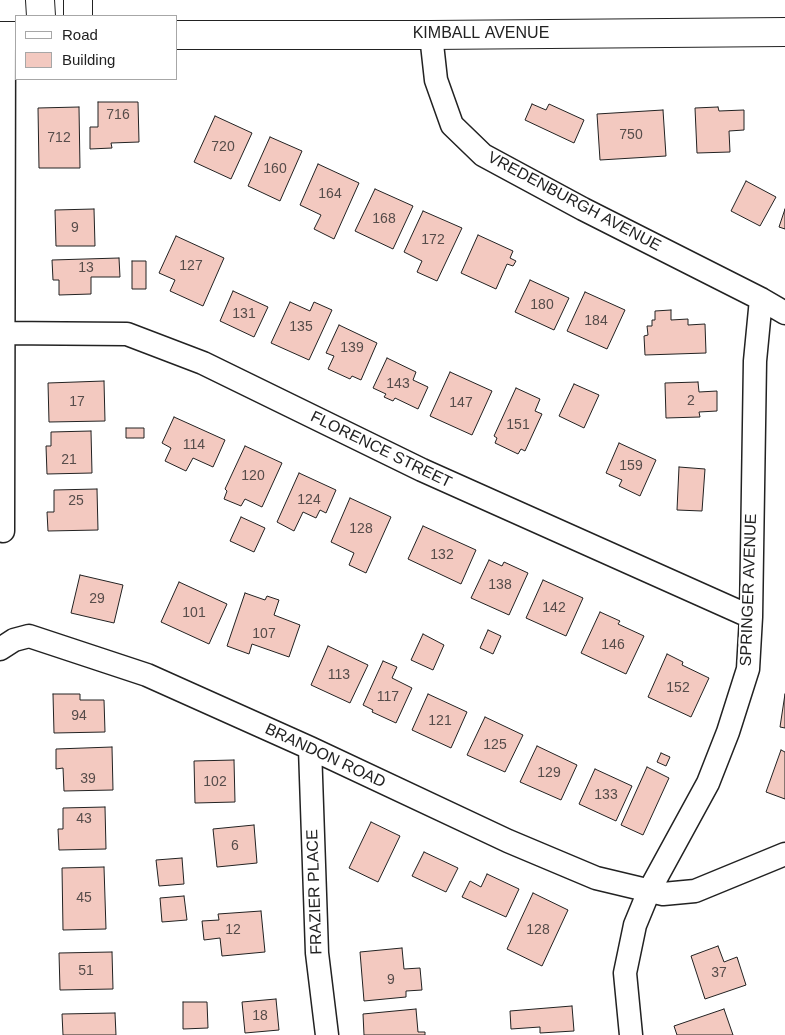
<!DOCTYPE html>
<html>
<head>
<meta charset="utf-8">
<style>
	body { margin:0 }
	#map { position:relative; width:785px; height:1035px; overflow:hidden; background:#fff; font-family:Arial,sans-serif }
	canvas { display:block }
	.legend { position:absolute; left:15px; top:15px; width:162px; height:65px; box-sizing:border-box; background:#fff; border:1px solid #a7a7a7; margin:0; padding:6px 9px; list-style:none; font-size:15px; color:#222 }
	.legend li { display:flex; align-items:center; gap:10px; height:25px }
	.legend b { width:25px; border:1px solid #a7a7a7 }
</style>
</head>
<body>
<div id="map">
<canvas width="785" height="1035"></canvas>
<ul class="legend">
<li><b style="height:6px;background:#fff"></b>Road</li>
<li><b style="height:14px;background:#f3c9c0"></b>Building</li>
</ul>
</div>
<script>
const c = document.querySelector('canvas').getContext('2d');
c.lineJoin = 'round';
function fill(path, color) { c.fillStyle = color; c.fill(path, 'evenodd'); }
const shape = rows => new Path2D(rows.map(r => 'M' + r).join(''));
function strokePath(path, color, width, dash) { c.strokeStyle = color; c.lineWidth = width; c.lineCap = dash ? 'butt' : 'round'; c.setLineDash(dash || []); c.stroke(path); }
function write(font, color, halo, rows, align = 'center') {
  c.font = font + ' Arial,sans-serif'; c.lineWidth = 4; c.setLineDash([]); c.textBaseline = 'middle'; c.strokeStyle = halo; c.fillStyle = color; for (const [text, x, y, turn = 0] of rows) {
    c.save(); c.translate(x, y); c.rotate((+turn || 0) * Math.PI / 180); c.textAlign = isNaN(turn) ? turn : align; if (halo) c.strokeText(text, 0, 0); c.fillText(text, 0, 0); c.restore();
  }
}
const building = shape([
	[98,102,138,102,139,142,111,143,112,148,90,149,90,127,98,127,98,102],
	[532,104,546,110,549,104,584,120,574,143,525,120,532,104],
	[79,107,80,168,39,168,38,108,79,107],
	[718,107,719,111,744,110,744,130,729,131,730,152,697,153,695,108,718,107],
	[663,110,666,156,600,160,597,114,663,110],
	[215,116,252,133,231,179,194,162,215,116],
	[270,137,302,151,280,201,248,186,270,137],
	[318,164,359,183,334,239,314,229,321,215,300,205,318,164],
	[746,181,776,197,760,226,731,211,746,181],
	[375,189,413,206,393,249,355,231,375,189],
	[94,209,95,246,56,246,55,210,94,209],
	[785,209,785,229,779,227,785,209],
	[423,211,462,228,437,281,417,272,422,261,404,252,423,211],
	[478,235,513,251,510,258,516,261,513,266,507,264,496,289,461,273,478,235],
	[176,236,224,258,203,306,170,291,175,280,159,273,176,236],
	[119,258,120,277,91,277,91,294,59,295,59,280,53,280,52,260,119,258],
	[132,261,146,261,146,289,132,289,132,261],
	[530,280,569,298,554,330,515,312,530,280],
	[233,291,268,307,254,337,220,321,233,291],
	[585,292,625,310,607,349,567,331,585,292],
	[290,302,310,311,314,302,332,310,309,360,271,343,290,302],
	[671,310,671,320,688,319,688,325,705,324,706,353,645,355,644,336,648,335,647,326,652,326,652,320,655,320,655,311,671,310],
	[339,325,377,343,361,380,352,376,350,379,328,369,334,356,326,353,339,325],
	[387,358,416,372,413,380,428,387,418,409,395,398,393,401,384,397,386,394,373,388,387,358],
	[450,372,492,391,472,435,430,416,450,372],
	[104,381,105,421,49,422,48,383,104,381],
	[698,382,699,392,717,391,717,411,699,412,700,417,666,418,665,383,698,382],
	[574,384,599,395,584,428,559,416,574,384],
	[516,388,540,399,535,411,542,414,525,451,521,449,518,454,495,443,497,438,494,436,516,388],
	[174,417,225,440,213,467,193,458,186,471,165,461,171,448,162,443,174,417],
	[126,428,144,428,144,438,126,438,126,428],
	[91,431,92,473,47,474,46,446,51,446,51,432,91,431],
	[619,443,656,460,640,496,619,486,622,480,606,473,619,443],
	[245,446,282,463,262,507,245,499,241,506,224,499,227,491,225,489,245,446],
	[679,467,705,469,702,511,677,510,679,467],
	[299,473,336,490,326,513,320,510,316,518,303,512,294,531,277,522,299,473],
	[97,489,98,530,48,531,47,512,54,512,54,490,97,489],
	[350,498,391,517,366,573,349,565,354,553,331,542,350,498],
	[241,517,265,528,254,552,230,541,241,517],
	[423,526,476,550,461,584,408,559,423,526],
	[489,560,502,566,504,562,528,573,509,615,471,598,489,560],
	[80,575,123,585,114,623,71,613,80,575],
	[543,580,583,598,566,636,526,618,543,580],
	[179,582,227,604,209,644,161,622,179,582],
	[245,593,265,600,267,596,279,600,274,615,300,625,289,657,252,644,249,654,227,646,245,593],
	[600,612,620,621,618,624,644,636,626,674,581,653,600,612],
	[488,630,501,636,493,654,480,648,488,630],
	[423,634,444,645,433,670,411,660,423,634],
	[328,646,368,665,350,703,311,685,328,646],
	[667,654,683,662,682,665,709,678,691,717,648,697,667,654],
	[383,661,397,667,392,678,412,688,396,723,372,712,373,710,363,705,383,661],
	[53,694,80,694,80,700,104,700,105,732,54,733,53,694],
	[428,694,467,712,451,748,412,730,428,694],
	[785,694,785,728,780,727,785,694],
	[485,717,523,735,505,772,467,755,485,717],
	[537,746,577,765,561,800,520,782,537,746],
	[112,747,113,790,64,791,63,768,56,769,56,749,112,747],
	[781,750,785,752,785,799,766,792,781,750],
	[661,753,670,757,666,766,657,762,661,753],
	[234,760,235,802,195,803,194,761,234,760],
	[647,767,669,778,643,835,621,825,647,767],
	[595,769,632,786,616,821,579,804,595,769],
	[105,807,106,849,59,850,58,829,63,829,63,808,105,807],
	[371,822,400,836,378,882,349,868,371,822],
	[254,825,257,863,217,867,213,829,254,825],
	[424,852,458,868,446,892,412,876,424,852],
	[182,858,184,884,159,886,156,860,182,858],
	[104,867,106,929,63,930,62,868,104,867],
	[487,874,519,889,506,917,462,897,470,881,481,887,487,874],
	[533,893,568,910,542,966,507,949,533,893],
	[184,896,187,920,162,922,160,898,184,896],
	[261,911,265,952,222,956,220,938,204,940,202,921,219,920,218,914,261,911],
	[718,946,724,962,737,957,746,985,705,999,691,956,718,946],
	[402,948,404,969,420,968,422,990,406,991,406,997,364,1001,360,952,402,948],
	[112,952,113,989,60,990,59,953,112,952],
	[276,999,279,1030,245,1033,242,1002,276,999],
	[183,1002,207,1002,208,1028,183,1029,183,1002],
	[572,1006,574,1031,540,1033,540,1027,511,1029,510,1011,572,1006],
	[416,1009,418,1032,425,1032,425,1035,364,1035,363,1014,416,1009],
	[724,1009,733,1035,677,1035,674,1026,724,1009],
	[115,1013,116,1035,63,1035,62,1014,115,1013]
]);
const minor = shape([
	[431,35,436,80,452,125,483,155,583,209,761,299,785,313],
	[0,333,127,334,203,363,422,470,751,617],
	[3,531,4,36],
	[0,649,14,640,29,636,147,675,310,748,508,841,596,878,663,894,695,891,785,854],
	[310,748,317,953,327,1035],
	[631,1035,625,973,635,925,649,891,708,783,728,732,748,669,751,617,755,361,761,299]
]);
const tertiary = shape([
	[40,0,41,16],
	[78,16,78,0],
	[176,35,431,35,785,32],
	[0,36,16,36]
]);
const numberNames = [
	["716",118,115],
	["750",631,135],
	["712",59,138],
	["720",223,147],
	["160",275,169],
	["164",330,194],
	["168",384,219],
	["9",75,228],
	["172",433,240],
	["127",191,266],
	["13",86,268],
	["180",542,305],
	["131",244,314],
	["184",596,321],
	["135",301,327],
	["139",352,348],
	["143",398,384],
	["2",691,401],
	["17",77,402],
	["147",461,403],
	["151",518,425],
	["114",194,445],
	["21",69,460],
	["159",631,466],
	["120",253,476],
	["124",309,500],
	["25",76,501],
	["128",361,529],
	["132",442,555],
	["138",500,585],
	["29",97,599],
	["142",554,608],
	["101",194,613],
	["107",264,634],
	["146",613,645],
	["113",339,675],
	["152",678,688],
	["117",388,697],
	["94",79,716],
	["121",440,721],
	["125",495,745],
	["129",549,773],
	["39",88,779],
	["102",215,782],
	["133",606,795],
	["43",84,819],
	["6",235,846],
	["45",84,898],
	["12",233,930],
	["128",538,930],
	["51",86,971],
	["37",719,973],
	["9",391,980],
	["18",260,1016]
];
const streetNames = [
	["KIMBALL AVENUE",481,34],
	["VREDENBURGH AVENUE",574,202,28],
	["FLORENCE STREET",381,450,26],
	["SPRINGER AVENUE",749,590,-88],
	["BRANDON ROAD",325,756,25],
	["FRAZIER PLACE",315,892,-92]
];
fill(building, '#f3c9c0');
strokePath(building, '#222', 1);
strokePath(minor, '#222', 25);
strokePath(tertiary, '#222', 30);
strokePath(minor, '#fff', 22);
strokePath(tertiary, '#fff', 28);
write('14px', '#564c4a', null, numberNames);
write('16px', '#222', '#fff', streetNames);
</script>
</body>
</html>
